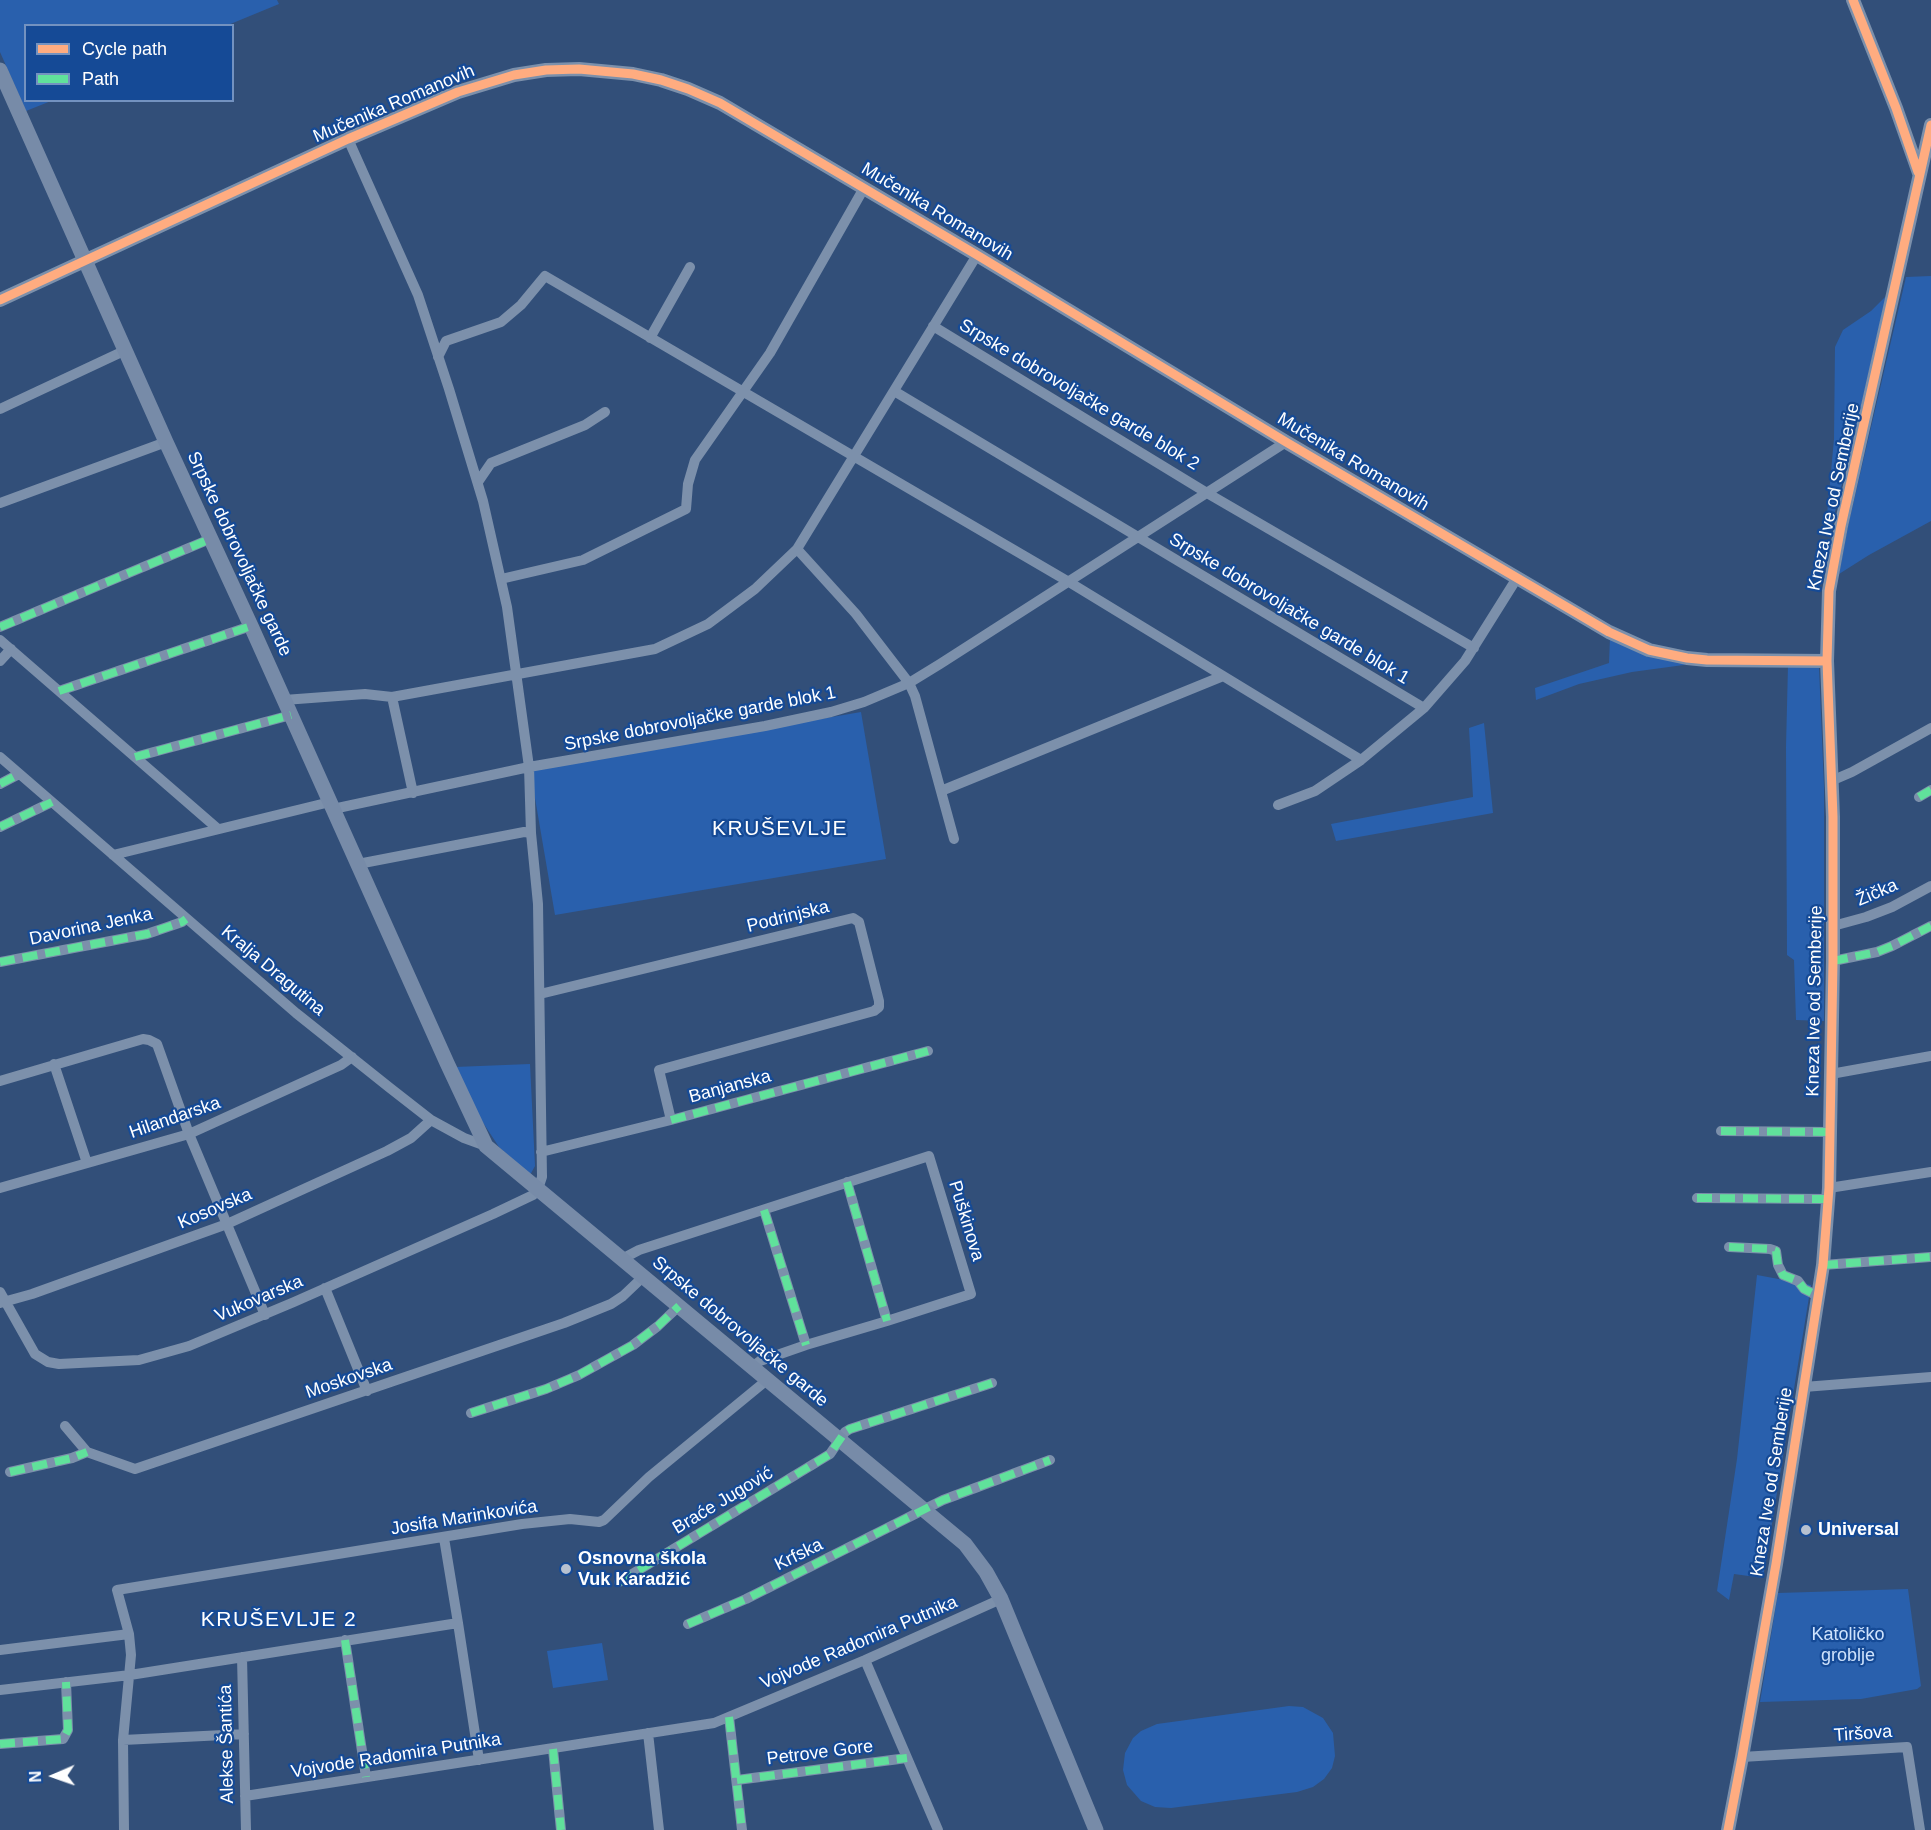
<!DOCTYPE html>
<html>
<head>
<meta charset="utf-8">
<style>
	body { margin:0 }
	#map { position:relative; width:1931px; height:1830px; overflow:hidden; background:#324f79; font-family:Helvetica,sans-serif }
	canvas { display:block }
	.legend { position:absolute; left:24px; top:24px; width:210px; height:78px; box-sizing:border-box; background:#154a96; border:2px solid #7392c0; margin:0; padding:8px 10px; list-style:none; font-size:18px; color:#fff }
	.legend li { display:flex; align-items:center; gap:12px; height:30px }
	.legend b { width:30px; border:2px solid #7392c0 }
	.north { position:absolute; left:24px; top:1746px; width:60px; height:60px; -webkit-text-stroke:4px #154a96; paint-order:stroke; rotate:268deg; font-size:16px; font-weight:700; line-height:24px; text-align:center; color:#fff }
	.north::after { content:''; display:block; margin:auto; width:21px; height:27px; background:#fff; clip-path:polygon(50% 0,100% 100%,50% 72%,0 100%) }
</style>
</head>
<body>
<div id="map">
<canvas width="1931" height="1830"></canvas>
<ul class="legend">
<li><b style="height:8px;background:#ffac80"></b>Cycle path</li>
<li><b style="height:8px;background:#60e19b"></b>Path</li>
</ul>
<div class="north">N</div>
</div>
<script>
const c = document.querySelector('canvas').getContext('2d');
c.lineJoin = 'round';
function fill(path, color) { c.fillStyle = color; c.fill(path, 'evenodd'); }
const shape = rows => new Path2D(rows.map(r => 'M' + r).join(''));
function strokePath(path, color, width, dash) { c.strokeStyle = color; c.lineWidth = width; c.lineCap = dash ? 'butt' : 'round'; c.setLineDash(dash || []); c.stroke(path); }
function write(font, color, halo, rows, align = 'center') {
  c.font = font + ' Helvetica,sans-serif'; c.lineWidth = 4.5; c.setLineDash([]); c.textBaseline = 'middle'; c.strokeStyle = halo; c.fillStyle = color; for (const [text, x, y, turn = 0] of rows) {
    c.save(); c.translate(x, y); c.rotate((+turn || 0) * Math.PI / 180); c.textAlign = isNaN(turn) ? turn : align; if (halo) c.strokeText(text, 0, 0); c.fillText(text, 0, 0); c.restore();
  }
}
const green = shape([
	[0,0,277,0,279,4,228,25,26,26,26,100,51,101,26,111,0,52],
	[1931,276,1931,521,1869,555,1839,574,1848,526,1906,277],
	[1886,296,1859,415,1831,528,1826,526,1834,439,1835,347,1843,330,1871,311],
	[1610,638,1691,664,1632,672,1579,684,1536,700,1535,688,1609,663],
	[1788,665,1819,667,1824,787,1824,1021,1796,1020,1794,960,1787,955,1786,747],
	[861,712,886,859,555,915,530,769],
	[1484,723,1493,813,1336,841,1331,824,1473,797,1469,728],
	[530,1064,535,1166,530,1175,499,1147,472,1106,455,1067],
	[1757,1275,1811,1285,1763,1578,1734,1574,1729,1600,1717,1591,1737,1459],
	[1908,1589,1921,1686,1917,1689,1861,1699,1760,1702,1778,1593],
	[602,1643,608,1680,553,1688,547,1651],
	[1289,1706,1303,1707,1323,1718,1333,1733,1335,1756,1332,1768,1324,1779,1313,1787,1297,1792,1171,1808,1155,1807,1141,1801,1127,1785,1123,1770,1125,1753,1133,1738,1141,1731,1157,1724]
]);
const minor = shape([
	[933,326,1207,493,1474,648],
	[650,338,690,267],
	[438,357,446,341,501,322,521,305,545,276,1069,582,1361,760],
	[894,391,1424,708],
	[0,409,126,350],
	[478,482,491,463,585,425,605,412],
	[0,503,166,442],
	[797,549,856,614,909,683,915,696,954,839],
	[501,579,583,560,686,509,688,484,695,460,770,353,864,188],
	[0,627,210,539],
	[0,640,218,829],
	[0,661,11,649],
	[59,691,251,626],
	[284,700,365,694,392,697],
	[0,757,296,1013,390,1088,431,1120,464,1138,486,1146],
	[135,757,291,715],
	[1831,781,1852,772,1931,728],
	[0,784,19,774],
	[941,791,1223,676],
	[413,793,392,697,655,649,708,624,755,589,797,549,977,255],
	[1919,797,1931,790],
	[1278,805,1315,791,1361,760,1424,708,1465,661,1517,578],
	[333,809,529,767,765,726,831,712,864,702,909,683,940,664,1286,442],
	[0,827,52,802],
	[113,855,330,802],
	[358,864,524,832,531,833],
	[1833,926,1866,917,1892,907,1931,886],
	[1833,961,1877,952,1892,946,1931,926],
	[0,962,147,934,182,922,186,919],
	[540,994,853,918,859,922,879,1001,879,1007,874,1011,659,1070,671,1120],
	[54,1064,87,1163],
	[1831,1074,1931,1056],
	[0,1081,143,1039,149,1040,157,1044,189,1134,265,1315],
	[1721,1131,1830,1132],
	[541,1152,671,1120,928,1051],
	[847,1182,887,1321],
	[0,1188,189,1134,341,1065,352,1057],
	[1829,1188,1931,1172],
	[1697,1198,1828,1199],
	[764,1210,806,1345],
	[1729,1247,1770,1249,1776,1251,1778,1265,1783,1275,1798,1281,1804,1289,1818,1296],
	[622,1259,639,1250,929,1156,971,1294,887,1321,806,1345,760,1361,752,1367],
	[1823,1265,1931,1257],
	[325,1288,367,1391],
	[0,1292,35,1354,48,1362,59,1364,139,1360,189,1346,294,1302,493,1214,533,1195,538,1189,542,1177,538,904,531,833,529,767,507,607,483,501,449,389,418,295,348,139],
	[0,1303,32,1294,227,1224,387,1151,411,1138,431,1120],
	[1804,1387,1931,1377],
	[471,1413,546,1389,579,1375,633,1345,658,1326,679,1306],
	[65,1426,87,1452,135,1469,564,1323,611,1304,623,1296,644,1276],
	[10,1472,72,1458,87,1452],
	[444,1538,458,1623],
	[619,1582,830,1454,845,1432,850,1429,992,1383],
	[688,1624,746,1599,943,1500,1050,1460],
	[345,1640,366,1777],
	[0,1650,129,1634],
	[242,1657,246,1830],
	[865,1660,938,1830],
	[0,1690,130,1675,458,1623,479,1760],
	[729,1717,742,1830],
	[648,1733,659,1830],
	[123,1740,244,1734],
	[0,1744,63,1739,68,1730,66,1682],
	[553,1749,561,1830],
	[1742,1757,1907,1747,1920,1830],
	[737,1780,907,1758],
	[245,1796,714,1723,865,1660,1001,1599],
	[124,1830,123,1740,131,1655,129,1634,117,1590,522,1524,570,1519,599,1522,604,1520,649,1477,767,1380]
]);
const tertiary = shape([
	[1853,0,1896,108,1919,173],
	[0,300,348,139,458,92,514,75,546,70,579,69,633,74,661,80,688,89,720,103,977,255,1286,442,1609,632,1649,650,1687,658,1707,660,1827,661],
	[1728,1830,1742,1757,1776,1564,1823,1265,1829,1188,1833,961,1833,817,1827,661,1829,591,1841,526,1931,125]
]);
const secondary = shape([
	[0,70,166,442,251,626,447,1063,486,1146,965,1544,986,1572,1001,1599,1096,1830]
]);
const quiet = shape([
	[0,627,210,539],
	[59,691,251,626],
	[135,757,291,715],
	[0,784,19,774],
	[1919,797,1931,790],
	[0,827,52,802],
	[1833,961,1877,952,1892,946,1931,926],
	[0,962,147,934,182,922,186,919],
	[671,1120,928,1051],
	[1721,1131,1830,1132],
	[847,1182,887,1321],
	[1697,1198,1828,1199],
	[764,1210,806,1345],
	[1729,1247,1770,1249,1776,1251,1778,1265,1783,1275,1798,1281,1804,1289,1818,1296],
	[1823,1265,1931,1257],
	[471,1413,546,1389,579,1375,633,1345,658,1326,679,1306],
	[10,1472,72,1458,87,1452],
	[619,1582,830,1454,845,1432,850,1429,992,1383],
	[688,1624,746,1599,943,1500,1050,1460],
	[345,1640,366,1777],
	[729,1717,742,1830],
	[0,1744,63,1739,68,1730,66,1682],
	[553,1749,561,1830],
	[737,1780,907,1758]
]);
const cycleway = shape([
	[1853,0,1896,108,1918,172],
	[0,300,348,139,458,92,514,75,546,70,579,69,633,74,661,80,688,89,720,103,977,255,1286,442,1609,632,1649,650,1687,658,1707,660,1827,661],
	[1728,1830,1742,1757,1776,1564,1823,1265,1829,1188,1833,961,1833,817,1827,661,1829,591,1841,526,1931,125]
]);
const markers = [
	[1806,1530,6,"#b7c1d0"],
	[566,1569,6,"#b7c1d0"]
];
const streetNames = [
	["Mučenika Romanovih",394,104,-23],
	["Mučenika Romanovih",937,212,31],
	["Srpske dobrovoljačke garde blok 2",1079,395,31],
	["Mučenika Romanovih",1353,462,31],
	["Kneza Ive od Semberije",1834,497,-78],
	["Srpske dobrovoljačke garde",239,554,65],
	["Srpske dobrovoljačke garde blok 1",1289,609,31],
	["Srpske dobrovoljačke garde blok 1",700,719,-11],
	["Žička",1877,893,-23],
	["Podrinjska",788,917,-14],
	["Davorina Jenka",91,927,-12],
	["Kralja Dragutina",273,971,40],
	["Kneza Ive od Semberije",1815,1001,-89],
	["Banjanska",730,1087,-15],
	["Hilandarska",175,1118,-19],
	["Kosovska",215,1209,-23],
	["Puškinova",966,1221,73],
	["Vukovarska",259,1299,-23],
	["Srpske dobrovoljačke garde",740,1332,40],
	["Moskovska",349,1379,-19],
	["Kneza Ive od Semberije",1772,1482,-81],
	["Braće Jugović",723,1501,-31],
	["Josifa Marinkovića",464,1518,-9],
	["Krfska",799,1555,-26],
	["Vojvode Radomira Putnika",859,1643,-23],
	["Tiršova",1863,1734,-4],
	["Alekse Šantića",227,1744,-91],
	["Petrove Gore",820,1753,-7],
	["Vojvode Radomira Putnika",396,1756,-9]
];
const poiNames = [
	["Universal",1818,1530],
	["Osnovna škola",578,1559],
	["Vuk Karadžić",578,1580]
];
const parkNames = [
	["Katoličko",1848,1635],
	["groblje",1848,1656]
];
const quarterNames = [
	["KRUŠEVLJE",780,829],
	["KRUŠEVLJE 2",279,1620]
];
fill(green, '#2960ad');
strokePath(minor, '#7c90ab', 10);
strokePath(tertiary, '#7c90ab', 14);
strokePath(secondary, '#778ba8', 15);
strokePath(quiet, '#60e19b', 8, [15, 8]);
strokePath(cycleway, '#ffac80', 9);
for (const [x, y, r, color] of markers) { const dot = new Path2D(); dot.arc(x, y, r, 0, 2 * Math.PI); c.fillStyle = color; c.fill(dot); strokePath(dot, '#154a96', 2); }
write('18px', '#fff', '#154a96', streetNames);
write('bold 18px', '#fff', '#154a96', poiNames, 'left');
write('18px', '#cee2fc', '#154a96', parkNames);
c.letterSpacing = '1.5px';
write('21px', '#fff', '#154a96', quarterNames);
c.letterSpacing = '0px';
</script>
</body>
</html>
